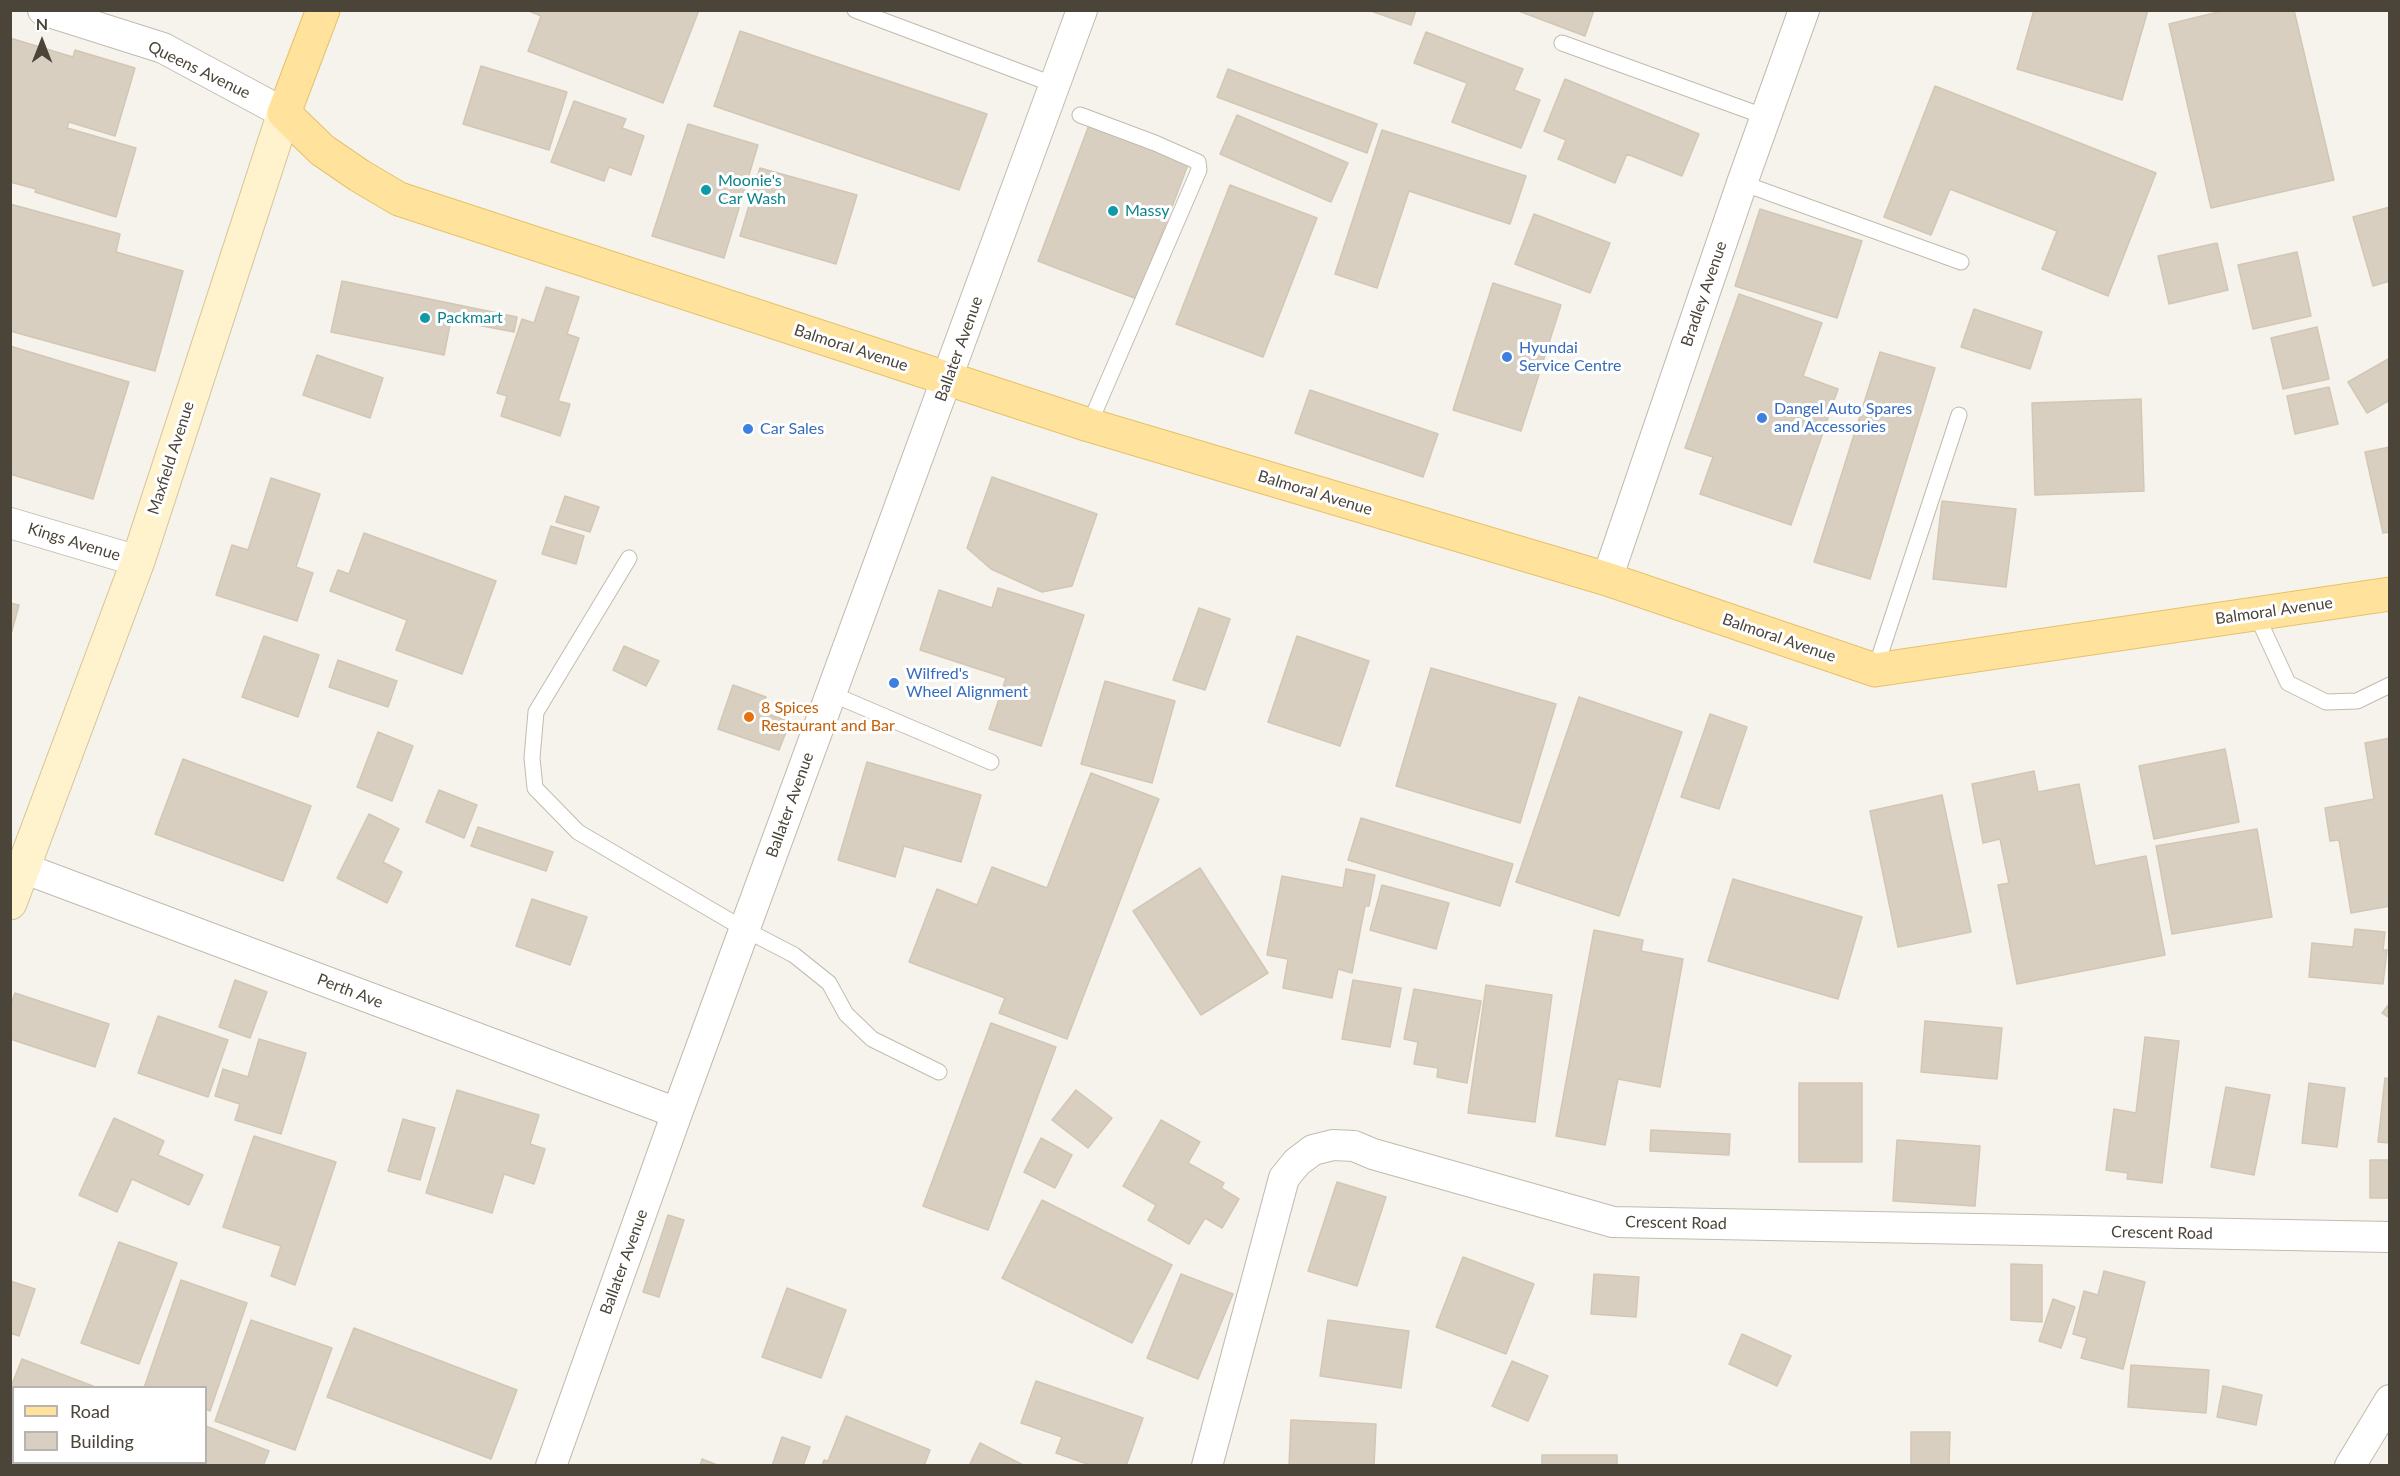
<!DOCTYPE html>
<html>
<head>
<meta charset="utf-8">
<style>
	body { margin:0 }
	#map { position:relative; width:2400px; height:1476px; overflow:hidden; background:#f6f3ec; font-family:Lato,sans-serif }
	canvas { display:block }
	.frame { position:absolute; inset:0; border:12px solid #4b4439; pointer-events:none }
	.legend { position:absolute; left:12px; top:1386px; width:195px; height:78px; box-sizing:border-box; background:#fff; border:2px solid #b7b4b0; margin:0; padding:8px 10px; list-style:none; font-size:18px; color:#4b4439 }
	.legend li { display:flex; align-items:center; gap:12px; height:30px }
	.legend b { width:30px; border:2px solid #b7b4b0 }
	.north { position:absolute; left:12px; top:12px; width:60px; height:60px; -webkit-text-stroke:4px #fff; paint-order:stroke; rotate:0deg; font-size:16px; font-weight:700; line-height:24px; text-align:center; color:#4b4439 }
	.north::after { content:''; display:block; margin:auto; width:21px; height:27px; background:#4b4439; clip-path:polygon(50% 0,100% 100%,50% 72%,0 100%) }
</style>
</head>
<body>
<div id="map">
<canvas width="2400" height="1476"></canvas>
<div class="frame"></div>
<ul class="legend">
<li><b style="height:8px;background:#ffe39c"></b>Road</li>
<li><b style="height:16px;background:#d8cfc1"></b>Building</li>
</ul>
<div class="north">N</div>
</div>
<script>
const c = document.querySelector('canvas').getContext('2d');
c.lineJoin = 'round';
function fill(path, color) { c.fillStyle = color; c.fill(path, 'evenodd'); }
const shape = rows => new Path2D(rows.map(r => 'M' + r).join(''));
function strokePath(path, color, width, dash) { c.strokeStyle = color; c.lineWidth = width; c.lineCap = dash ? 'butt' : 'round'; c.setLineDash(dash || []); c.stroke(path); }
function write(font, color, halo, rows, align = 'center') {
  c.font = font + ' Lato,sans-serif'; c.lineWidth = 6; c.setLineDash([]); c.textBaseline = 'middle'; c.strokeStyle = halo; c.fillStyle = color; for (const [text, x, y, turn = 0] of rows) {
    c.save(); c.translate(x, y); c.rotate((+turn || 0) * Math.PI / 180); c.textAlign = isNaN(turn) ? turn : align; if (halo) c.strokeText(text, 0, 0); c.fillText(text, 0, 0); c.restore();
  }
}
const building = shape([
	[527,10,699,10,663,103,528,51,541,16,527,10],
	[1368,10,1416,10,1411,25,1368,10],
	[1516,10,1594,10,1585,36,1516,10],
	[2034,10,2148,10,2122,100,2017,69,2034,10],
	[2226,10,2294,10,2334,180,2211,208,2169,24,2226,10],
	[740,31,987,114,959,190,714,106,740,31],
	[1426,32,1523,69,1514,90,1540,100,1521,148,1452,122,1467,83,1414,63,1426,32],
	[10,38,73,57,75,50,135,68,115,136,69,122,67,128,136,148,116,217,35,192,36,189,10,182,10,38],
	[481,66,567,92,549,150,463,124,481,66],
	[1228,69,1377,124,1367,153,1217,97,1228,69],
	[1565,79,1699,134,1682,176,1627,154,1615,183,1558,159,1566,140,1544,131,1565,79],
	[1935,86,2156,173,2108,296,2042,269,2057,231,1950,189,1931,235,1884,217,1935,86],
	[574,101,626,119,622,128,644,136,631,175,609,167,604,181,551,162,574,101],
	[1237,115,1348,163,1331,202,1220,154,1237,115],
	[688,124,758,145,724,258,652,236,688,124],
	[1089,125,1189,162,1137,299,1038,261,1089,125],
	[1382,130,1526,176,1510,224,1409,191,1377,288,1335,274,1382,130],
	[760,168,857,195,836,264,740,236,760,168],
	[1230,185,1317,218,1263,357,1176,324,1230,185],
	[10,204,120,234,116,252,183,271,155,371,10,331,10,204],
	[2390,207,2390,281,2373,286,2353,217,2390,207],
	[1760,209,1862,241,1837,318,1735,286,1760,209],
	[1534,214,1610,243,1590,293,1515,264,1534,214],
	[2217,243,2228,290,2169,304,2158,256,2217,243],
	[2297,252,2311,316,2253,329,2238,265,2297,252],
	[342,281,517,317,514,332,451,320,444,355,331,332,342,281],
	[1493,283,1561,305,1521,431,1453,410,1493,283],
	[546,287,579,297,567,334,579,338,558,401,570,404,560,436,501,416,507,396,497,393,522,319,534,323,546,287],
	[1739,294,1822,323,1803,376,1838,389,1791,525,1700,494,1713,457,1685,448,1739,294],
	[1974,309,2042,332,2030,369,1961,347,1974,309],
	[2317,327,2329,379,2283,389,2271,338,2317,327],
	[10,346,129,382,93,499,10,474,10,346],
	[1880,352,1935,368,1870,579,1814,562,1880,352],
	[317,355,383,378,370,418,303,395,317,355],
	[2390,358,2390,400,2367,413,2348,382,2390,358],
	[2329,387,2338,424,2295,434,2287,396,2329,387],
	[1310,390,1438,434,1423,477,1295,433,1310,390],
	[2141,399,2144,491,2035,495,2032,403,2141,399],
	[2390,447,2390,532,2383,533,2365,452,2390,447],
	[992,477,1097,514,1072,586,1042,592,991,569,967,548,992,477],
	[271,478,320,494,296,567,313,573,297,621,216,595,232,545,248,550,271,478],
	[565,496,599,507,590,532,556,522,565,496],
	[1942,501,2016,509,2006,587,1933,579,1942,501],
	[551,526,584,536,576,564,542,554,551,526],
	[364,533,496,581,462,674,396,650,407,620,330,591,338,570,349,574,364,533],
	[998,588,1084,615,1041,746,989,729,1006,678,920,650,939,590,992,608,998,588],
	[10,603,19,605,10,638,10,603],
	[1199,608,1230,619,1205,690,1173,680,1199,608],
	[264,636,319,655,298,717,242,697,264,636],
	[1297,636,1369,661,1340,746,1268,722,1297,636],
	[624,646,659,661,646,686,613,670,624,646],
	[338,660,397,681,388,707,329,687,338,660],
	[1431,668,1556,704,1520,823,1396,786,1431,668],
	[1105,681,1175,701,1152,783,1081,764,1105,681],
	[733,685,766,697,760,711,790,722,779,750,718,729,733,685],
	[1579,697,1682,732,1619,916,1516,882,1579,697],
	[1710,714,1747,727,1719,809,1681,797,1710,714],
	[378,732,413,746,392,801,357,787,378,732],
	[2390,738,2390,906,2351,913,2339,840,2330,841,2325,808,2374,799,2365,743,2390,738],
	[2225,749,2239,822,2154,839,2139,766,2225,749],
	[183,759,311,806,283,881,155,834,183,759],
	[867,762,981,795,961,862,904,846,895,877,838,860,867,762],
	[2034,771,2038,792,2079,784,2095,866,2146,856,2165,955,2017,984,1998,885,2009,883,2000,839,1983,843,1972,784,2034,771],
	[1091,773,1159,799,1067,1039,999,1013,1005,998,909,962,937,889,977,905,992,867,1047,888,1091,773],
	[439,790,477,805,464,838,426,822,439,790],
	[1942,795,1971,932,1898,947,1870,811,1942,795],
	[369,814,399,829,383,862,402,872,387,903,337,878,369,814],
	[1361,818,1513,864,1500,906,1348,860,1361,818],
	[478,827,553,852,546,871,471,846,478,827],
	[2257,829,2272,917,2172,934,2156,846,2257,829],
	[1200,868,1268,973,1201,1015,1133,911,1200,868],
	[1346,869,1375,875,1369,906,1365,906,1352,973,1338,969,1332,998,1283,988,1288,959,1267,955,1282,876,1343,888,1346,869],
	[1733,879,1862,917,1838,999,1708,961,1733,879],
	[1382,885,1449,903,1436,949,1370,930,1382,885],
	[532,899,587,917,570,965,516,946,532,899],
	[2355,929,2385,932,2383,950,2387,950,2383,984,2309,977,2312,943,2353,947,2355,929],
	[1594,930,1643,940,1641,951,1683,959,1660,1087,1618,1079,1605,1145,1556,1136,1594,930],
	[235,980,267,992,250,1038,219,1027,235,980],
	[1353,980,1401,988,1390,1047,1342,1039,1353,980],
	[1486,985,1552,995,1535,1122,1468,1113,1486,985],
	[1414,989,1481,1001,1467,1083,1437,1077,1438,1068,1414,1064,1418,1042,1404,1039,1414,989],
	[15,993,109,1024,95,1067,10,1039,10,1007,15,993],
	[2390,1003,2390,1018,2382,1013,2390,1003],
	[158,1016,228,1040,208,1097,138,1073,158,1016],
	[1925,1021,2002,1028,1997,1079,1921,1072,1925,1021],
	[991,1023,1056,1047,988,1230,923,1206,991,1023],
	[2145,1037,2179,1041,2162,1183,2127,1179,2128,1173,2106,1170,2114,1109,2136,1113,2145,1037],
	[259,1039,306,1053,281,1134,235,1120,240,1104,215,1096,223,1069,248,1077,259,1039],
	[2385,1078,2390,1079,2390,1143,2378,1142,2385,1078],
	[1799,1083,1862,1083,1862,1162,1799,1162,1799,1083],
	[2309,1083,2345,1088,2337,1147,2302,1143,2309,1083],
	[2226,1087,2270,1095,2254,1175,2211,1167,2226,1087],
	[457,1090,539,1115,530,1144,545,1149,534,1184,504,1174,492,1213,426,1193,457,1090],
	[1076,1090,1112,1118,1088,1148,1052,1120,1076,1090],
	[114,1118,164,1141,158,1155,203,1175,189,1205,132,1179,117,1212,79,1195,114,1118],
	[403,1119,435,1128,420,1180,388,1171,403,1119],
	[1161,1120,1200,1142,1188,1163,1224,1183,1221,1188,1239,1199,1222,1228,1205,1218,1189,1244,1148,1220,1156,1205,1123,1186,1161,1120],
	[1651,1130,1730,1134,1729,1155,1650,1151,1651,1130],
	[254,1136,336,1162,295,1285,271,1276,281,1246,223,1227,254,1136],
	[1041,1138,1072,1155,1055,1188,1024,1172,1041,1138],
	[1897,1140,1980,1146,1975,1206,1893,1201,1897,1140],
	[2370,1160,2390,1160,2390,1198,2370,1198,2370,1160],
	[1337,1182,1386,1197,1357,1286,1308,1271,1337,1182],
	[1042,1200,1172,1265,1132,1343,1002,1278,1042,1200],
	[668,1215,684,1220,659,1297,643,1292,668,1215],
	[119,1242,177,1263,139,1364,81,1343,119,1242],
	[1463,1257,1534,1284,1506,1354,1436,1327,1463,1257],
	[2011,1264,2042,1265,2042,1322,2011,1320,2011,1264],
	[2104,1271,2145,1282,2123,1369,2081,1358,2087,1338,2073,1334,2084,1291,2098,1295,2104,1271],
	[1181,1274,1233,1294,1198,1379,1147,1358,1181,1274],
	[1594,1274,1639,1277,1636,1317,1591,1314,1594,1274],
	[181,1280,247,1303,210,1411,206,1409,206,1388,144,1388,181,1280],
	[10,1281,35,1289,19,1336,10,1333,10,1281],
	[787,1288,846,1310,821,1378,762,1357,787,1288],
	[2053,1299,2075,1307,2061,1348,2039,1341,2053,1299],
	[251,1320,332,1348,295,1450,215,1421,251,1320],
	[1328,1320,1409,1331,1401,1388,1320,1376,1328,1320],
	[354,1328,517,1390,491,1459,327,1397,354,1328],
	[1742,1334,1791,1356,1777,1386,1729,1364,1742,1334],
	[22,1359,98,1388,14,1388,14,1435,10,1434,10,1389,22,1359],
	[1512,1361,1548,1376,1528,1421,1492,1406,1512,1361],
	[2131,1365,2209,1370,2206,1413,2128,1407,2131,1365],
	[1036,1381,1143,1418,1126,1466,1093,1466,1056,1453,1062,1437,1021,1423,1036,1381],
	[2223,1386,2262,1395,2256,1425,2217,1417,2223,1386],
	[846,1416,930,1450,924,1466,822,1466,824,1460,828,1461,846,1416],
	[1291,1420,1376,1424,1374,1466,1289,1466,1291,1420],
	[206,1426,269,1451,263,1466,152,1466,145,1463,144,1466,118,1466,119,1462,206,1462,206,1426],
	[1911,1432,1950,1432,1949,1466,1911,1466,1911,1432],
	[782,1437,810,1447,803,1466,772,1466,782,1437],
	[980,1443,1025,1466,969,1466,980,1443],
	[1542,1455,1617,1455,1617,1466,1542,1466,1542,1455],
	[702,1459,720,1466,700,1466,702,1459],
	[84,1462,110,1462,109,1466,92,1466,84,1462]
]);
const service = shape([
	[855,10,1055,85],
	[1562,43,1766,117],
	[1080,115,1155,143,1198,162,1199,170,1089,425],
	[1742,183,1961,262],
	[629,558,536,712,532,758,535,788,578,832,744,929,794,955,829,983,846,1014,872,1039,939,1072],
	[2256,614,2288,683,2326,702,2357,701,2390,685],
	[1875,670,1959,415],
	[832,694,991,762]
]);
const minor = shape([
	[43,10,163,48,284,113],
	[10,523,138,561],
	[1607,579,1742,183,1804,10],
	[23,868,677,1113],
	[551,1466,677,1113,1082,10],
	[1207,1466,1284,1178,1297,1162,1313,1150,1333,1145,1354,1146,1373,1154,1613,1222,2390,1237],
	[2350,1466,2390,1400]
]);
const secondary = shape([
	[10,903,138,561,284,113]
]);
const primary = shape([
	[323,10,284,113,322,150,360,176,399,199,1089,425,1607,579,1875,670,2390,594]
]);
const markers = [
	[706,190,6,"#0f9aa8"],
	[1113,211,6,"#0f9aa8"],
	[425,318,6,"#0f9aa8"],
	[1507,357,6,"#3f7fe0"],
	[1762,418,6,"#3f7fe0"],
	[748,429,6,"#3f7fe0"],
	[894,683,6,"#3f7fe0"],
	[749,717,6,"#e8710a"]
];
const streetNames = [
	["Queens Avenue",199,70,26],
	["Bradley Avenue",1704,294,-71],
	["Balmoral Avenue",851,348,18],
	["Ballater Avenue",959,349,-70],
	["Maxfield Avenue",171,458,-72],
	["Balmoral Avenue",1315,493,17],
	["Kings Avenue",74,542,17],
	["Balmoral Avenue",2274,611,-8],
	["Balmoral Avenue",1779,638,19],
	["Ballater Avenue",790,805,-70],
	["Perth Ave",350,991,21],
	["Crescent Road",1676,1223,1],
	["Crescent Road",2162,1233,1],
	["Ballater Avenue",624,1262,-70]
];
const cultureNames = [
	["Moonie's",718,181],
	["Car Wash",718,199],
	["Massy",1125,211],
	["Packmart",437,318]
];
const shopNames = [
	["Hyundai",1519,348],
	["Service Centre",1519,366],
	["Dangel Auto Spares",1774,409],
	["and Accessories",1774,427],
	["Car Sales",760,429],
	["Wilfred's",906,674],
	["Wheel Alignment",906,692]
];
const foodNames = [
	["8 Spices",761,708],
	["Restaurant and Bar",761,726]
];
fill(building, '#d8cfc1');
strokePath(building, '#d3c7b4', 1.5);
strokePath(service, '#c2bbae', 17);
strokePath(minor, '#c2bbae', 32);
strokePath(secondary, '#d6c79b', 35);
strokePath(primary, '#e6c16a', 35);
strokePath(service, '#fff', 15);
strokePath(minor, '#fff', 30);
strokePath(secondary, '#fff3cd', 33);
strokePath(primary, '#ffe39c', 33);
for (const [x, y, r, color] of markers) { const dot = new Path2D(); dot.arc(x, y, r, 0, 2 * Math.PI); c.fillStyle = color; c.fill(dot); strokePath(dot, '#fff', 2); }
write('16px', '#4b4439', '#fff', streetNames);
write('16px', '#0d838f', '#fff', cultureNames, 'left');
write('16px', '#366cbe', '#fff', shopNames, 'left');
write('16px', '#c56008', '#fff', foodNames, 'left');
</script>
</body>
</html>
